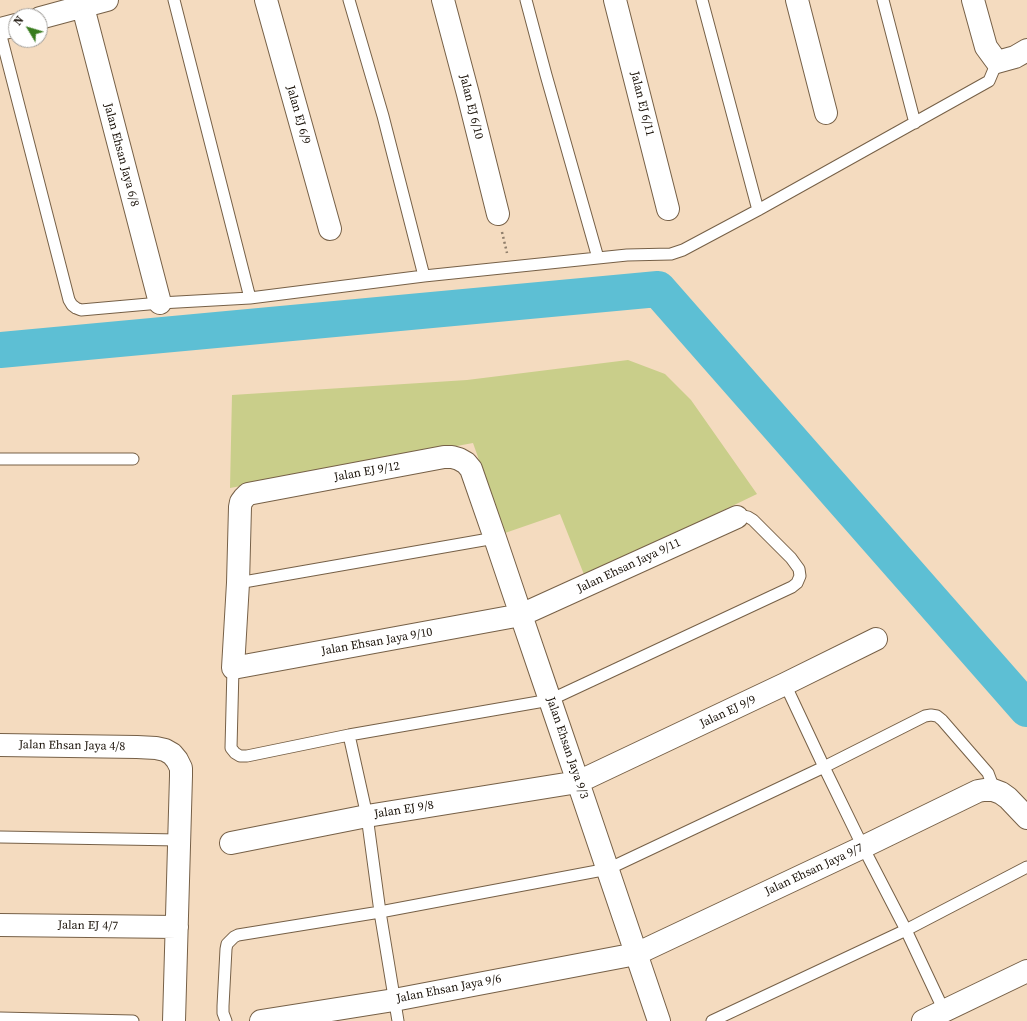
<!DOCTYPE html>
<html>
<head>
<meta charset="utf-8">
<style>
	body { margin:0 }
	#map { position:relative; width:1027px; height:1021px; overflow:hidden; background:#f4dbbf; font-family:"Source Serif 4",serif }
	canvas { display:block }
	.north { position:absolute; left:8px; top:8px; width:40px; height:40px; box-sizing:border-box; background:#fff; border:1px solid #a29f9b; border-radius:50%; rotate:308deg; font-size:11px; font-weight:700; line-height:16px; text-align:center; color:#170f06 }
	.north::after { content:''; display:block; margin:auto; width:14px; height:18px; background:#387c1e; clip-path:polygon(50% 0,100% 100%,50% 72%,0 100%) }
</style>
</head>
<body>
<div id="map">
<canvas width="1027" height="1021"></canvas>
<div class="north">N</div>
</div>
<script>
const c = document.querySelector('canvas').getContext('2d');
c.lineJoin = 'round';
function fill(path, color) { c.fillStyle = color; c.fill(path, 'evenodd'); }
const shape = rows => new Path2D(rows.map(r => 'M' + r).join(''));
function strokePath(path, color, width, dash) { c.strokeStyle = color; c.lineWidth = width; c.lineCap = dash ? 'butt' : 'round'; c.setLineDash(dash || []); c.stroke(path); }
function write(font, color, halo, rows, align = 'center') {
  c.font = font + ' "Source Serif 4",serif'; c.lineWidth = 4; c.setLineDash([]); c.textBaseline = 'middle'; c.strokeStyle = halo; c.fillStyle = color; for (const [text, x, y, turn = 0] of rows) {
    c.save(); c.translate(x, y); c.rotate((+turn || 0) * Math.PI / 180); c.textAlign = isNaN(turn) ? turn : align; if (halo) c.strokeText(text, 0, 0); c.fillText(text, 0, 0); c.restore();
  }
}
const green = shape([
	[628,360,665,374,691,400,757,494,585,577,560,514,505,533,473,443,230,488,232,395,467,380]
]);
const river = shape([
	[0,350,658,289,1027,709]
]);
const path = shape([
	[502,232,507,253]
]);
const service = shape([
	[174,0,250,298],
	[349,0,383,116,424,276],
	[526,0,546,75,598,258],
	[702,0,758,210],
	[883,0,915,123],
	[0,32,69,300,72,305,76,308,81,310,160,303,250,298,424,276,627,255,671,254,683,250,758,210,989,81,997,62],
	[0,459,133,459],
	[238,583,495,538],
	[233,668,231,748,235,753,240,756,247,756,349,735,550,700,792,587,797,583,800,576,799,569,791,558,753,520,748,517,743,516,737,517],
	[785,684,824,767,863,847,906,930,946,1015],
	[349,735,367,816,380,912,398,1021],
	[0,837,179,840],
	[0,1018,133,1021],
	[226,1021,223,1013,223,1006,226,949,227,944,234,937,238,935,380,912,608,869,824,767,925,716,931,715,937,716,942,720,988,773,991,781,993,790],
	[712,1021,906,930,1027,867]
]);
const minor = shape([
	[266,0,330,229],
	[443,0,468,94,498,214],
	[615,0,668,209],
	[797,0,826,113],
	[973,0,986,47,997,62,1015,57,1027,50],
	[83,7,160,303],
	[40,18,107,0],
	[0,29,16,25],
	[0,745,137,747,156,748,165,750,172,754,177,760,181,768,181,776,174,1021],
	[231,843,367,816,578,782,785,684,876,639],
	[0,925,177,927],
	[261,1021,394,1000,636,954,863,847,978,791,984,790,993,790,1001,793,1008,798,1027,818],
	[659,1021,578,782,550,700,521,615,495,538,471,469,466,463,459,459,452,457,444,457,253,493,248,494,244,498,241,502,240,507,238,583,233,668,521,615,737,517],
	[923,1021,1027,971]
]);
const streetNames = [
	["Jalan EJ 6/11",642,104,76],
	["Jalan EJ 6/10",471,107,76],
	["Jalan EJ 6/9",298,115,74],
	["Jalan Ehsan Jaya 6/8",121,155,75],
	["Jalan EJ 9/12",367,472,-10],
	["Jalan Ehsan Jaya 9/11",629,566,-25],
	["Jalan Ehsan Jaya 9/10",377,642,-10],
	["Jalan EJ 9/9",728,712,-25],
	["Jalan Ehsan Jaya 4/8",72,746,1],
	["Jalan Ehsan Jaya 9/3",567,748,71],
	["Jalan EJ 9/8",404,810,-9],
	["Jalan Ehsan Jaya 9/7",814,870,-25],
	["Jalan EJ 4/7",88,926,1],
	["Jalan Ehsan Jaya 9/6",449,989,-11]
];
fill(green, '#c9ce8a');
strokePath(river, '#5dbfd4', 36);
strokePath(service, '#766047', 13);
strokePath(minor, '#766047', 24);
strokePath(path, '#8f7e6b', 2.5, [2, 3]);
strokePath(service, '#fff', 11);
strokePath(minor, '#fff', 22);
write('12px', '#170f06', '#fff', streetNames);
</script>
</body>
</html>
